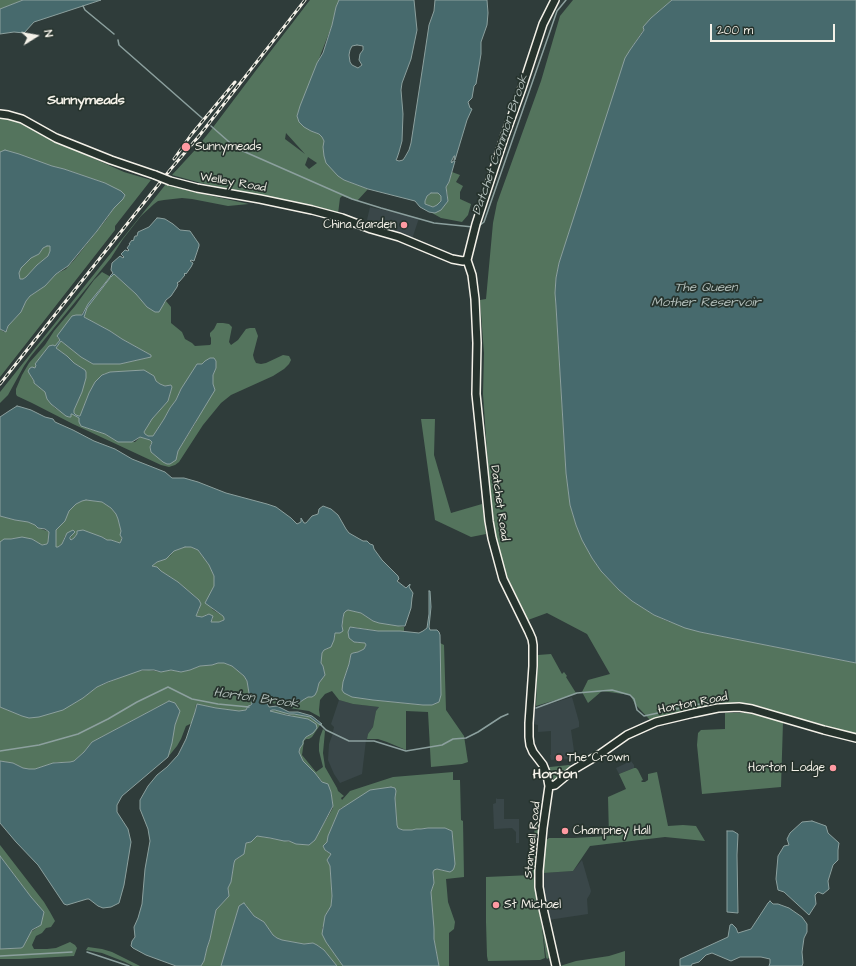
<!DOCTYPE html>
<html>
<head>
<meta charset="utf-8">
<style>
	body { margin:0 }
	#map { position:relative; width:856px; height:966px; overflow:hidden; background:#2f3c3a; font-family:"Architects Daughter",sans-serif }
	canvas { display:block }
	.north { position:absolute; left:16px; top:16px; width:40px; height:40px; -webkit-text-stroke:3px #26332d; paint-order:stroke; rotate:79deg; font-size:11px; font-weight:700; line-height:16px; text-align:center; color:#f4f1e8 }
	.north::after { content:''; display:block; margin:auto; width:14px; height:18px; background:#f4f1e8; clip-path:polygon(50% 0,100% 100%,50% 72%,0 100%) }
	.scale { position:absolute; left:710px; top:24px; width:125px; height:18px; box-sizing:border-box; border:2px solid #f4f1e8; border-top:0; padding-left:5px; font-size:12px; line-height:14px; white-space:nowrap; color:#f4f1e8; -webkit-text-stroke:3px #26332d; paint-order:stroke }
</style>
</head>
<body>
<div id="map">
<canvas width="856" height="966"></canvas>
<div class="north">N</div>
<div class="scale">200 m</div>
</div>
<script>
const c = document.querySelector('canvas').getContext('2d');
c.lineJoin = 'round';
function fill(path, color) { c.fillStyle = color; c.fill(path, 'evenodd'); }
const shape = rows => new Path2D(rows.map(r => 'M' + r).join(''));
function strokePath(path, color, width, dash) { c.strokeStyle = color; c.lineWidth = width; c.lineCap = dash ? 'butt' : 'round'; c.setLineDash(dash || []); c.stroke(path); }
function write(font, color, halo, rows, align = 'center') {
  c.font = font + ' "Architects Daughter",sans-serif'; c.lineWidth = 3.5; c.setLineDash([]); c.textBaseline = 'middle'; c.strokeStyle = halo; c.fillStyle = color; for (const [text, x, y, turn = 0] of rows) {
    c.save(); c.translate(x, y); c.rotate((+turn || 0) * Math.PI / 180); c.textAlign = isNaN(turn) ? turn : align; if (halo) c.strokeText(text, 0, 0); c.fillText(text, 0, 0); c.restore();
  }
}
const built = shape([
	[370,207,419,218,412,239,367,220],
	[572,697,579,722,579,727,571,730,575,758,551,760,550,755,551,755,551,731,538,732,538,725,533,724,534,709],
	[339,700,353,704,379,707,376,711,373,727,368,734,367,739,366,740,362,774,340,783,334,774,328,760,329,744,332,736,334,727,331,724],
	[631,761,634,765,634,768,619,774,616,768],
	[496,798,497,799,504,799,504,819,519,819,519,843,516,843,516,832,512,828,494,829,493,804,496,803],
	[582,860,591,891,590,894,587,899,588,914,548,920,542,887,543,873,573,871]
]);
const green = shape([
	[0,0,23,0,1,9,0,9],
	[310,0,339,0,336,7,332,25,297,116,311,131,319,134,322,137,324,141,323,147,344,180,368,189,357,201,342,196,340,198,338,214,201,183,172,175,195,150,211,130,257,69],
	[286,133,305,154,285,139],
	[308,157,317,163,309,169,305,165],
	[573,0,672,0,651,18,644,27,644,29,630,50,559,263,556,278,555,293,556,306,566,473,570,505,576,525,582,540,592,558,601,571,619,590,632,601,654,615,667,621,700,632,856,663,856,735,810,724,759,706,723,704,678,713,650,720,635,704,630,695,602,691,588,703,582,692,588,680,610,674,587,634,547,613,528,620,504,570,493,527,489,480,483,394,484,353,480,300,486,299,493,223,497,203,541,81,560,16],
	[0,114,8,115,46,132,70,148,124,172,151,180,115,226,115,230,0,377,0,329,4,332,7,331,8,326,21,312,26,301,30,296,45,286,56,274,66,269,75,259,106,220,114,208,123,199,105,183,64,169,52,166,8,151,0,153],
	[452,172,460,175,456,182,463,186,460,192,460,199,471,204,468,215,462,222,441,218,432,213,435,213,448,197,446,187,449,182],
	[166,184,198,193,249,204,228,206,192,199,182,198,164,200,158,201,154,204,141,216,123,239,111,258,31,356,24,366,8,395,0,403,0,392],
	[431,193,438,193,441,196,441,201,437,205,433,207,425,204,425,201,427,196],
	[47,246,50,246,50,251,48,256,37,265,26,277,23,279,20,279,19,273,21,268,31,258,39,254,43,248],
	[102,272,111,277,114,274,136,294,147,306,160,309,166,301,171,307,171,323,182,332,185,339,192,343,195,346,210,345,211,344,211,338,210,336,210,333,214,329,217,323,223,323,229,324,232,327,229,342,231,345,238,340,246,329,250,328,255,328,258,336,253,355,254,359,256,363,261,364,266,363,283,355,289,356,291,360,289,364,284,369,273,376,231,395,221,403,203,425,179,462,175,465,169,467,161,465,73,424,32,403,17,396,16,394,16,389,22,375,29,363,45,345,54,331,75,306,94,280],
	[110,277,110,278,87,308,84,317,110,331,122,339,149,354,151,357,120,364,93,364,81,357,61,341,56,348,67,356,74,363,85,370,82,392,74,410,74,413,76,415,80,416,89,393,95,382,102,375,106,373,154,376,156,381,160,384,165,386,171,385,172,387,168,401,152,419,144,432,145,434,148,436,153,436,164,419,170,408,176,400,181,389,202,364,204,363,216,368,213,375,213,384,202,410,195,424,178,451,177,456,167,464,151,452,150,445,152,442,150,440,140,437,135,442,118,442,105,434,81,426,79,418,71,413,69,417,55,408,47,399,45,392,37,385,31,377,30,368,31,367,35,368,36,365,36,364,49,346,55,347,60,340,57,337,76,315,81,315,88,304,92,300,99,290],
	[421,419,435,419,434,455,451,513,482,504,486,534,471,537,435,520],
	[86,500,102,502,111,508,116,514,118,519,121,531,121,541,120,543,111,540,107,541,102,537,98,536,78,533,72,540,70,539,72,535,65,536,62,544,58,547,56,547,56,530,61,525,69,511,76,504,82,501],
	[0,516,15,520,28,522,35,525,38,528,47,531,49,532,48,542,47,544,42,545,32,539,15,538,11,539,7,539,0,542],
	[185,547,191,547,198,550,209,565,214,576,214,586,210,596,206,601,213,610,223,616,224,618,224,620,219,622,211,622,213,618,208,614,202,617,196,616,200,608,199,600,178,582,161,571,157,567,152,566,157,562,162,560,170,556,174,551],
	[348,610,361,613,373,621,398,626,404,627,404,631,378,631,353,627,357,643,365,643,366,645,364,649,358,652,353,653,351,654,349,664,343,682,373,700,423,705,432,705,441,695,440,643,444,645,446,710,464,736,468,762,462,764,431,767,428,712,406,711,406,750,387,742,378,739,367,739,368,734,373,727,376,711,379,707,353,704,339,700,332,691,325,694,320,700,319,710,320,717,309,711,289,708,277,704,267,702,267,699,270,698,296,705,303,700,308,697,312,697,317,691,319,683,325,675,323,666,321,663,322,653,324,650,329,648,334,640,335,633,342,628,344,613,346,611],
	[551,654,562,674,564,672,567,676,566,677,576,693,572,695,536,706,538,655],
	[215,663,224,663,232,666,244,676,247,681,249,693,247,696,251,701,251,704,248,706,246,710,239,711,216,708,196,704,195,712,192,723,186,726,181,739,177,746,168,757,172,743,175,725,179,713,169,701,92,742,84,752,74,761,70,762,57,762,35,769,29,769,23,768,13,763,0,761,0,707,22,716,33,718,71,705,83,698,97,687,136,671,149,670,161,672,171,670,181,672,190,670,200,666,212,665],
	[272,710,310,717,320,725,312,737,309,739,306,739,304,741,302,755,316,772,323,767,319,751,319,744,320,737,323,729,325,731,323,753,325,767,337,788,338,791,344,796,341,798,342,800,350,791,393,777,453,772,453,780,460,780,461,820,463,821,464,877,446,879,448,902,455,922,454,929,449,933,449,966,439,966,434,939,434,929,431,892,434,883,433,872,434,870,437,869,445,871,453,846,452,831,445,828,428,828,421,829,416,829,412,830,403,830,400,829,398,828,397,825,395,798,396,791,394,787,341,808,339,810,328,836,327,842,323,846,326,851,331,854,327,860,330,866,332,896,331,906,325,916,324,925,322,928,326,942,343,966,337,966,324,950,317,945,313,943,304,944,282,940,277,938,273,935,264,922,254,916,248,909,246,905,239,906,221,966,201,966,204,961,207,948,210,939,216,910,229,896,228,888,231,882,234,863,235,860,240,857,244,852,246,843,251,842,257,836,308,845,315,840,322,827,333,808,333,806,331,792,315,773,303,761,299,752,300,748,303,744,303,741,306,737,313,733,316,728,291,715,270,712],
	[725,713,745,713,763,716,783,722,781,787,702,794,697,745,698,733,701,730,725,729],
	[569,765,571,766,570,768,556,780,554,780,551,778,549,770,549,768,550,767],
	[634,768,636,768,638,770,643,780,641,781,642,782,645,782,648,780,648,774,657,772,668,826,683,825,696,826,705,841,665,837,590,846,573,871,543,873,546,840,549,838,574,838,609,836,608,797,626,789,619,774],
	[535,818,540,818,539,836,534,842],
	[0,845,44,902,50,912,55,921,51,927,46,928,42,933,36,936,32,945,34,949,47,949,56,948,70,942,75,945,77,948,74,956,20,959,0,959,0,949,21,948,23,947,31,932,38,927,44,913,31,897,0,856],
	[533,851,537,859,535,889,542,927,545,958,540,960,488,961,487,956,486,922,486,877,532,875],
	[540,907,551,957,547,959,546,957],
	[88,947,102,949,112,952,140,966,133,966,125,962,102,953,86,950],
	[625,951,625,966,560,966,576,961,609,956]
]);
const water = shape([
	[23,0,101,0,34,22,24,33,14,32,0,34,0,9,23,0],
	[339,0,414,0,417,30,411,59,402,83,401,90,403,114,402,141,399,152,397,158,396,160,399,161,403,160,405,157,409,150,411,143,423,65,429,25,434,11,435,0,487,0,488,13,487,25,481,42,481,54,476,84,474,86,472,98,468,102,470,108,472,109,467,120,455,160,454,160,455,156,454,156,451,162,452,163,453,161,455,161,449,182,446,187,448,201,441,210,435,213,429,212,420,207,415,201,368,189,344,180,338,176,326,163,324,156,323,147,324,141,322,137,319,134,311,131,304,127,299,122,297,116,300,106,317,63,323,53,332,25,336,7,339,0],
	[357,45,363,46,363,50,360,54,359,60,362,65,358,68,352,65,350,62,349,55,350,50,352,46,357,45],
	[431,193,438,193,441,196,441,201,437,205,433,207,425,204,425,201,427,196,431,193],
	[672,0,856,0,856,663,700,632,685,628,654,615,632,601,619,590,601,571,592,558,582,540,576,525,570,505,566,473,556,306,555,293,556,278,559,263,625,58,630,50,644,30,643,27,651,18,672,0],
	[5,150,19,154,52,166,64,169,105,183,121,191,125,195,123,199,114,208,97,231,68,266,56,274,45,286,30,296,26,301,21,312,8,326,6,332,0,329,0,152,5,150],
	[47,246,50,246,50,251,48,256,37,265,26,277,23,279,20,279,19,273,21,268,31,258,39,254,43,248,47,246],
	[157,218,159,218,165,219,173,224,180,230,190,231,199,244,199,246,194,261,191,260,190,261,193,263,191,267,186,274,185,273,184,274,185,275,179,282,178,282,177,283,178,284,177,287,171,296,166,300,159,312,155,312,147,307,136,294,114,274,111,277,110,276,113,273,111,270,112,263,120,256,123,258,124,257,121,254,125,250,128,251,129,250,127,248,130,244,129,244,132,240,133,241,134,239,134,238,135,236,137,236,138,232,149,227,157,218],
	[110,277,110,278,87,308,84,317,110,331,122,339,149,354,151,355,151,357,120,364,93,364,81,357,61,341,56,348,67,356,74,363,85,370,86,372,86,378,82,392,74,410,74,413,76,415,79,416,80,416,89,393,95,382,102,375,110,372,144,370,154,376,156,381,160,384,165,386,171,385,172,387,168,401,152,419,144,432,145,434,148,436,153,436,164,419,170,408,176,400,181,389,197,364,202,364,205,361,210,358,214,358,216,361,216,368,213,375,213,384,215,390,178,451,176,460,170,464,167,464,163,462,151,452,150,447,152,442,150,440,140,437,132,442,118,442,105,434,81,426,79,422,79,418,72,414,71,414,71,417,69,417,66,416,51,404,47,399,45,392,34,383,34,381,29,373,28,371,30,368,32,367,35,368,36,365,35,364,49,346,53,345,55,346,60,340,57,336,72,316,76,315,82,315,88,304,110,277],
	[17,406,21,407,31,410,45,417,53,419,55,422,73,430,94,441,115,449,132,459,165,472,172,478,184,478,198,482,226,493,267,504,276,507,291,518,297,524,301,522,301,518,304,523,306,523,312,516,318,514,319,509,323,506,331,509,338,515,346,529,349,533,363,541,367,541,370,544,373,545,374,549,382,560,398,576,399,579,397,581,406,588,410,584,410,585,409,587,413,593,412,598,411,608,405,626,398,626,379,623,373,621,361,613,348,610,346,611,344,613,343,618,342,626,343,631,340,633,335,633,334,640,331,647,324,650,322,653,321,663,323,666,325,675,319,683,317,691,315,695,312,697,308,697,303,700,296,705,270,698,267,699,267,703,269,707,277,706,289,712,298,712,312,716,322,724,320,725,310,717,294,714,289,714,275,710,272,710,270,711,286,715,308,719,316,724,317,728,313,733,306,737,303,741,303,744,300,748,299,752,303,761,315,773,322,782,328,784,331,792,333,806,315,840,309,845,296,844,289,841,284,841,270,838,257,836,251,842,246,843,244,854,235,860,234,863,231,882,228,888,229,896,216,910,210,939,207,948,204,961,201,966,176,966,146,955,133,948,131,946,132,941,135,937,134,927,138,918,142,904,145,869,150,841,148,829,140,809,140,800,148,786,157,775,167,767,178,755,186,739,195,712,197,704,216,708,239,711,246,710,248,706,251,705,252,703,249,699,247,696,249,693,247,681,244,676,232,666,224,663,218,663,212,665,200,666,190,670,181,672,171,670,161,672,154,670,142,670,108,682,97,687,83,698,63,710,39,717,29,718,22,716,0,707,0,542,4,539,11,539,22,537,32,539,42,545,47,544,48,542,49,532,45,529,38,528,35,525,28,522,15,520,0,516,0,417,9,411,17,406],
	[86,500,102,502,111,508,116,514,118,519,121,531,120,535,122,538,121,541,120,543,111,540,107,540,102,537,83,530,77,531,77,534,74,538,71,540,70,539,70,537,75,532,73,530,67,533,62,544,58,547,56,547,56,530,65,521,69,511,76,504,82,501,86,500],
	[185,547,191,547,198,550,209,565,214,576,214,586,205,603,223,616,224,618,224,620,219,622,211,622,213,616,209,614,202,617,196,616,201,604,199,600,178,582,161,571,157,567,152,566,157,562,166,559,174,551,185,547],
	[429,591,430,591,431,607,429,627,430,630,437,630,439,632,440,635,441,695,439,702,432,705,423,705,373,700,352,697,344,693,342,690,343,682,349,664,351,654,353,653,358,652,364,649,366,645,365,643,354,642,349,638,348,632,350,627,378,631,400,631,419,633,423,631,427,628,429,614,429,591],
	[169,701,175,703,180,711,175,725,172,743,168,757,122,796,117,805,117,812,128,829,131,842,124,885,119,903,111,907,103,908,98,906,89,899,87,899,67,905,64,904,38,865,16,842,0,823,0,761,13,763,23,768,29,769,35,769,53,763,70,762,74,761,84,752,92,742,169,701],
	[391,787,395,788,396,791,395,798,397,825,398,828,400,829,403,830,412,830,416,829,421,829,428,828,445,828,452,831,455,864,454,868,453,870,450,872,437,869,434,870,433,872,434,883,431,892,434,929,434,939,439,966,343,966,326,942,322,934,325,916,331,906,332,896,330,866,327,860,331,854,325,850,323,846,327,842,328,836,339,810,370,790,391,787],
	[812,821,826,826,828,833,839,843,838,850,838,860,833,865,828,881,829,889,823,894,818,892,815,895,816,904,809,915,784,892,778,890,776,879,778,856,784,846,789,845,787,839,790,833,802,822,812,821],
	[727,831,733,831,738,834,737,855,738,913,727,912,727,831],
	[0,856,31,897,44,912,41,925,32,930,23,947,21,948,0,949,0,856],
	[770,901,773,904,778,904,789,908,802,917,807,924,807,932,804,938,802,952,803,963,802,966,769,966,770,963,770,959,761,957,740,957,731,961,712,953,706,955,699,962,692,964,691,966,680,966,680,959,728,937,730,925,732,924,736,928,738,933,751,929,768,903,770,901],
	[244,903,254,916,264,922,273,935,277,938,282,940,304,944,313,943,317,945,324,950,337,966,221,966,239,906,242,904,244,903]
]);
const stream = shape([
	[83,6,85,10,114,34],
	[118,40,119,45,202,118],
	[211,126,236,148,352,199,381,208,434,223,473,227],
	[479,226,484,222,557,11,566,0],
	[536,708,577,693,612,690,630,695,634,699,637,710,644,716,718,700],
	[320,724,326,730,349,741,374,741,406,751,442,745,453,739,466,738,478,732,501,717,508,714],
	[0,751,39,745,78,734,108,719,137,702,168,687,192,699,218,704,249,707],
	[87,952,129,966],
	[0,956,72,952]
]);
const secondary = shape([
	[0,114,8,115,22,119,56,138,111,160,155,175],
	[170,181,197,188,260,199,312,210,342,218,371,229,399,237,452,259,463,261,467,260],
	[467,260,472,275,475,299,477,343,476,394,489,521,492,538,503,579,529,632,532,639,533,645,533,666,529,723,529,737,530,745,533,752,543,765,547,775,549,786,543,828,539,871,539,887,542,904,556,966],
	[467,260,476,224,504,138,522,88,543,24,555,0],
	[549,786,555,785,573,770,600,754,627,735,656,722,694,713,718,708,739,707,752,709,824,730,856,738]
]);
const rail = shape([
	[174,159,191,135,235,82],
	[0,384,170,170,199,136,305,0]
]);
const secondaryBridge = shape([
	[155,175,170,181]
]);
const markers = [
	[186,147,5,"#ff9aa2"],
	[404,225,4,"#ff9aa2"],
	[559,758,4,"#ff9aa2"],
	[833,768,4,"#ff9aa2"],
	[565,831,4,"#ff9aa2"],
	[496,905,4,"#ff9aa2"]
];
const poiNames = [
	["Sunnymeads",195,147],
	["China Garden",396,225,"right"],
	["The Crown",567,758],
	["Horton Lodge",825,768,"right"],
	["Champney Hall",573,831],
	["St Michael",504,905]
];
const streetNames = [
	["Welley Road",233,183,10],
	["Datchet Road",499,503,82],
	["Horton Road",693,704,-11],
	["Stanwell Road",533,840,-84]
];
const waterNames = [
	["Datchet Common Brook",501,145,-71],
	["The Queen",706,288],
	["Mother Reservoir",706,303],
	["Horton Brook",256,699,8]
];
const quarterNames = [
	["Sunnymeads",86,101],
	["Horton",555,775]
];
fill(built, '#3a4749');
fill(green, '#54745d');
fill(water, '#476a6d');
strokePath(water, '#8ca09e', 1);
strokePath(stream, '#8ca09e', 1.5);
strokePath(secondary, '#f4f1e8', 10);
strokePath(secondary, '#26332d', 7);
strokePath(rail, '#f4f1e8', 3);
strokePath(rail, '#26332d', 1.5, [4.5]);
strokePath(secondaryBridge, '#f4f1e8', 10, []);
strokePath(secondaryBridge, '#26332d', 7);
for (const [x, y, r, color] of markers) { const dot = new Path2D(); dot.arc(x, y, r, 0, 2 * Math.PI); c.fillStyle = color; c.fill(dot); strokePath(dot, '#26332d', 1.5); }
write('12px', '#f4f1e8', '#26332d', poiNames, 'left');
write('12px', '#f4f1e8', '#26332d', streetNames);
write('italic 13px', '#afbbb7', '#26332d', waterNames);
write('bold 14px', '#f4f1e8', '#26332d', quarterNames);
</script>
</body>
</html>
